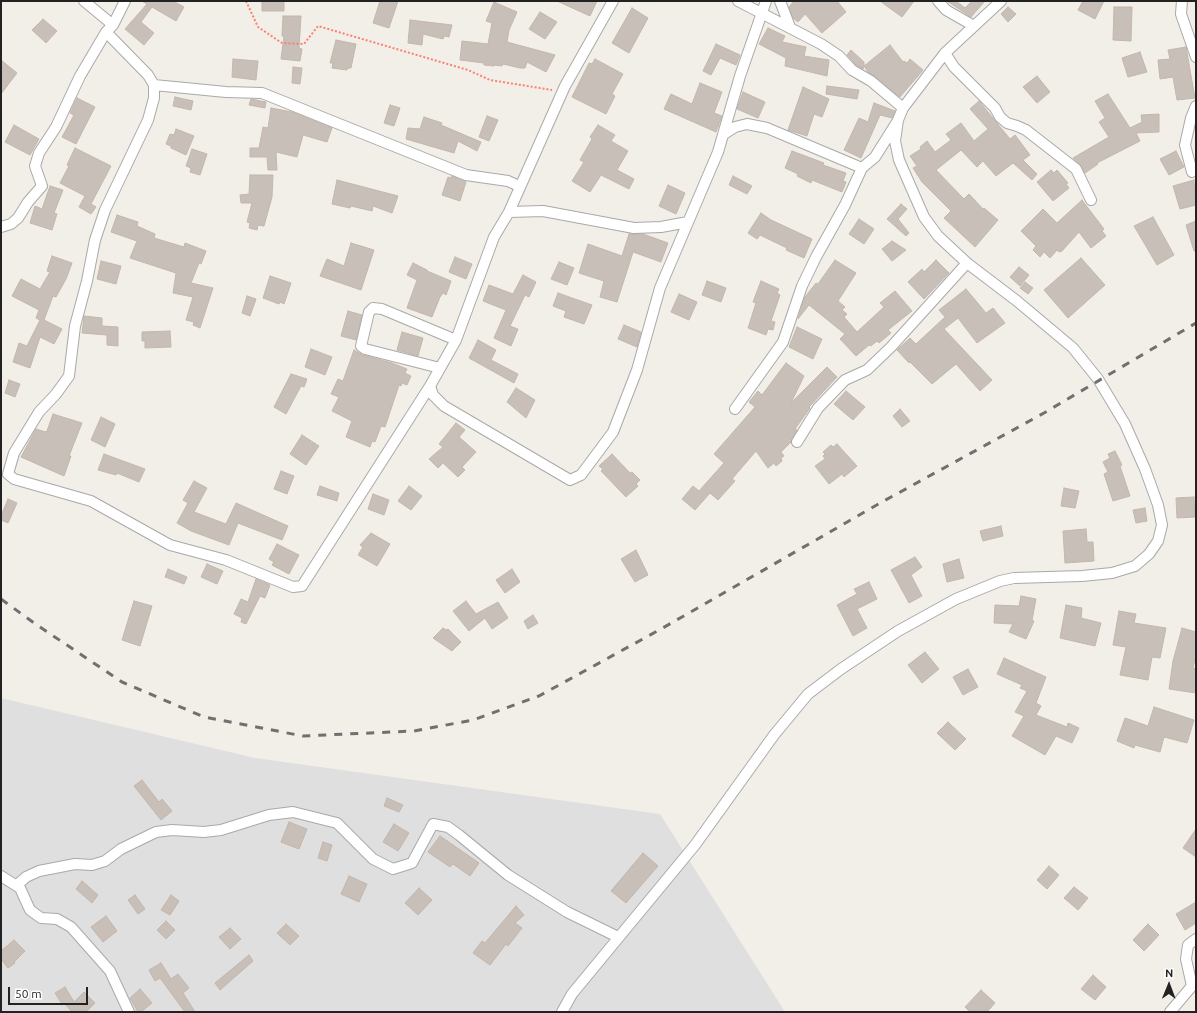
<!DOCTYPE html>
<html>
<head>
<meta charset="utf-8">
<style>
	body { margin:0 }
	#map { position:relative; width:1197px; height:1013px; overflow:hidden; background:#f2efe9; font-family:Ubuntu,sans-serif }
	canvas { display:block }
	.frame { position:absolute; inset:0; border:2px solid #222; pointer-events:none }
	.north { position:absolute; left:1149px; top:965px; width:40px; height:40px; -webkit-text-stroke:3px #fff; paint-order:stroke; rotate:1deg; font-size:11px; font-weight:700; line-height:16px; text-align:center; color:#222 }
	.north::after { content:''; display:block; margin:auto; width:14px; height:18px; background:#222; clip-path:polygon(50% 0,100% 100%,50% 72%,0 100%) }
	.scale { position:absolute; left:8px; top:987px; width:80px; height:18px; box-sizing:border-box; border:2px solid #222; border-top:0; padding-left:5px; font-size:12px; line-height:14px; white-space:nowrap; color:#222; -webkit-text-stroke:3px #fff; paint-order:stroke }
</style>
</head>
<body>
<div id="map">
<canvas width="1197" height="1013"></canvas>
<div class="frame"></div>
<div class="north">N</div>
<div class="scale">50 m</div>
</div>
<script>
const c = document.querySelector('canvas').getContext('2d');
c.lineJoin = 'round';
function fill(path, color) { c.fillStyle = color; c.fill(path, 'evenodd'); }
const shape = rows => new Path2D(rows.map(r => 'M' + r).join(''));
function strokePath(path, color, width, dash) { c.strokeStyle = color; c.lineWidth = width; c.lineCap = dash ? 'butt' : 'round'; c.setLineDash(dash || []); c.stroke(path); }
const residential = shape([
	[1,698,255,758,660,814,785,1012,1,1012]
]);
const building = shape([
	[142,1,173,1,184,7,176,21,152,7,141,22,154,33,144,45,125,29,147,4,142,1],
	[262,1,284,1,284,11,262,11,262,1],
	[380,1,398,1,389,28,373,23,380,1],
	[557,1,597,1,590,16,557,1],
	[794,1,837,1,846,12,822,33,805,14,798,22,793,18,789,7,794,1],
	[880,1,914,1,902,17,880,1],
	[947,1,956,1,965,8,972,1,985,1,971,17,947,1],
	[1083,1,1104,1,1095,19,1078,10,1083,1],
	[494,2,517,12,509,30,507,42,555,55,546,72,527,62,525,68,520,68,503,64,502,66,494,65,494,66,484,65,484,63,460,60,462,41,488,44,492,23,486,21,494,2],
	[1008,7,1016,14,1008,22,1001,14,1008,7],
	[1114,7,1132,7,1131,41,1113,40,1114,7],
	[632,8,648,18,629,53,612,43,632,8],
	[540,12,557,22,545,39,529,29,540,12],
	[283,16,301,16,299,48,302,49,300,61,281,59,284,36,282,36,283,16],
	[43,19,57,31,46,43,32,30,43,19],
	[410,20,452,25,449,37,444,36,443,39,423,34,422,45,408,43,410,20],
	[768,28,785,36,782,42,806,47,804,56,829,60,827,76,785,66,786,58,759,44,768,28],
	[336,40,356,44,351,68,348,68,347,70,332,68,333,63,330,63,336,40],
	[716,44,740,55,736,65,720,58,711,75,703,71,716,44],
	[890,45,903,62,904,61,907,63,910,59,923,70,900,97,868,72,864,66,863,69,856,65,847,55,851,50,864,62,864,66,890,45],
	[1186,47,1195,98,1177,100,1173,77,1160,79,1158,60,1170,59,1168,50,1186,47],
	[1140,52,1147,72,1128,77,1122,58,1140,52],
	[233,59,258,61,256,80,232,77,233,59],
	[595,59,623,74,612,94,615,96,606,114,572,97,589,63,592,64,595,59],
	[1,60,17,73,1,94,1,60],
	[293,67,302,68,300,84,292,83,293,67],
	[1037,76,1050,92,1037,103,1023,87,1037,76],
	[700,83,722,92,714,113,722,116,716,132,664,109,671,94,692,104,700,83],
	[827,86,859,90,857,99,826,94,827,86],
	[803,87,829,99,822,117,814,114,807,136,788,130,803,87],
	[743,92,765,102,758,118,737,109,743,92],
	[1108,94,1130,128,1142,122,1141,115,1159,114,1159,132,1136,133,1140,141,1097,163,1098,164,1085,173,1080,164,1073,158,1109,137,1099,122,1105,118,1095,101,1108,94],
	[175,97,193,101,191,110,173,106,175,97],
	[77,98,95,107,76,144,62,137,74,115,70,113,77,98],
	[251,99,266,102,265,108,249,105,251,99],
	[979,101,1010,139,1015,135,1030,155,1023,160,1037,174,1032,180,1013,163,996,176,983,161,977,167,961,150,936,170,964,199,969,194,983,209,984,208,998,220,975,247,944,218,951,211,922,182,913,168,917,166,910,156,921,149,920,147,927,141,935,152,951,140,946,134,961,123,974,141,988,129,970,109,979,101],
	[874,103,895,111,892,118,880,115,861,158,844,150,859,118,868,122,874,103],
	[390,105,400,108,394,126,384,123,390,105],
	[271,108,292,112,332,128,327,142,303,135,297,157,276,152,277,170,268,170,267,157,250,157,250,148,259,148,263,127,268,128,271,108],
	[487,116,498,120,489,141,479,137,487,116],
	[424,117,442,123,441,125,481,142,477,151,458,141,454,153,406,139,408,128,420,129,424,117],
	[14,125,39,139,30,155,5,142,14,125],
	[598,125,615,135,611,141,628,151,617,170,634,179,629,189,601,175,590,192,572,181,584,162,580,160,592,139,590,137,598,125],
	[176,129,194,136,186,155,171,148,171,146,166,144,170,134,174,135,176,129],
	[75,148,111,166,91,204,96,207,91,214,79,207,85,196,60,183,69,166,67,165,75,148],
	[192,149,207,154,200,175,190,172,191,168,186,166,192,149],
	[792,151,824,163,823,165,846,173,843,181,846,182,842,192,812,180,811,183,797,176,798,174,785,168,792,151],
	[1176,151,1184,167,1169,175,1160,159,1176,151],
	[1051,170,1054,173,1057,170,1068,183,1066,184,1069,188,1053,201,1037,182,1051,170],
	[250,175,273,175,272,197,264,226,258,225,257,230,249,228,250,223,247,222,252,203,241,203,240,195,249,194,250,175],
	[452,176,466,182,460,201,442,195,448,177,451,178,452,176],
	[733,176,752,186,747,194,729,185,733,176],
	[337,180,398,196,392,213,373,206,372,211,351,206,350,208,332,204,337,180],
	[1194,180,1196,205,1180,209,1173,186,1194,180],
	[668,185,685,193,676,214,659,206,668,185],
	[50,186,63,190,54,213,57,214,52,230,30,223,35,206,42,209,50,186],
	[1082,200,1104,229,1102,231,1106,236,1091,248,1079,232,1062,251,1059,252,1057,250,1050,258,1044,252,1040,257,1033,250,1036,246,1021,231,1043,209,1057,223,1082,200],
	[901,204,907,209,898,219,909,233,906,236,887,219,901,204],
	[761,213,771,220,812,239,804,258,786,250,787,248,760,235,757,239,748,233,761,213],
	[117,215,138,222,137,226,155,234,154,238,184,247,185,243,206,251,201,264,199,263,191,283,213,288,200,328,193,325,194,322,186,320,193,297,173,293,176,273,130,258,137,241,111,232,117,215],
	[1153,217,1174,255,1157,265,1134,226,1153,217],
	[859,219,874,229,864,244,849,234,859,219],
	[1196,221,1196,251,1194,251,1186,225,1196,221],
	[629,234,643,234,668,243,661,262,633,252,617,302,600,297,604,281,579,273,588,244,622,256,629,234],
	[892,241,906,250,892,261,882,249,892,241],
	[351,243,374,250,361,290,320,276,327,259,344,266,351,243],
	[52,256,72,263,66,279,56,297,53,296,44,320,62,329,54,344,40,337,30,368,13,362,19,343,27,346,40,320,36,318,39,310,12,296,21,279,40,289,50,272,47,271,52,256],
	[455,257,472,264,466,279,449,272,455,257],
	[1081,258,1105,285,1068,318,1044,290,1081,258],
	[835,260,856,273,838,301,845,307,842,310,847,314,844,317,857,332,884,307,880,303,895,291,912,311,888,330,891,333,879,343,877,341,871,346,869,345,856,356,840,339,845,334,809,305,798,319,805,297,816,283,818,284,835,260],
	[936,260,949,273,924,299,908,282,922,269,924,272,936,260],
	[101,261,121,266,116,284,97,279,101,261],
	[559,262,574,268,567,285,551,279,559,262],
	[413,263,427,270,427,271,451,281,446,295,443,293,440,297,432,317,407,308,417,280,407,275,413,263],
	[1019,267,1029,275,1020,286,1010,277,1019,267],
	[523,275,536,282,529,297,525,295,510,326,518,329,511,346,494,338,506,310,483,301,489,285,513,294,523,275],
	[270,276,291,283,284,304,280,302,279,304,263,298,270,276],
	[707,281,726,288,721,302,702,295,707,281],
	[761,281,779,289,777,293,780,295,771,321,775,322,773,330,768,329,766,335,748,328,756,303,753,302,761,281],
	[1025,282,1033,288,1028,294,1020,288,1025,282],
	[966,289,986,313,993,308,1005,323,977,343,958,318,944,329,992,380,980,391,956,364,932,384,910,362,909,363,897,350,910,338,916,344,945,317,939,310,966,289],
	[558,293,592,305,584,324,564,317,566,311,553,306,558,293],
	[679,294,697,302,689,320,671,312,679,294],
	[247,296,256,299,250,316,242,313,247,296],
	[348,311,362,315,356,340,341,336,348,311],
	[84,316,102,318,102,326,118,327,118,346,107,345,107,335,82,333,84,316],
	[624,325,641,332,637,347,618,339,624,325],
	[797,327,822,339,813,359,789,347,797,327],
	[170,331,171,347,145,348,145,341,142,341,142,332,170,331],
	[402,332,423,338,418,356,397,350,402,332],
	[478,340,496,350,491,360,518,374,514,383,469,358,478,340],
	[311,349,332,357,325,375,305,367,311,349],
	[354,350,363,355,392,363,407,369,405,373,411,376,407,385,402,383,401,386,399,385,385,427,381,426,375,442,372,441,370,447,346,437,352,421,332,411,339,397,331,394,338,379,343,381,354,350],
	[786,363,804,376,791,403,827,367,837,377,809,407,810,408,795,429,797,430,791,442,781,452,784,456,781,458,782,461,776,466,774,463,768,468,756,451,732,479,735,481,718,500,710,493,695,510,682,499,693,486,699,491,724,463,714,454,755,407,749,402,758,391,762,395,786,363],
	[291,374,307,379,304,387,301,386,286,414,274,407,291,374],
	[9,380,20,384,15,397,5,393,9,380],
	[516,388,535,400,526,418,507,402,516,388],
	[846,391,865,407,853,420,834,404,846,391],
	[900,409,910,421,902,427,893,416,900,409],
	[53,414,82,423,69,456,71,456,64,476,21,457,36,429,46,432,47,431,53,414],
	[101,417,115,424,105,447,91,440,101,417],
	[456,423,465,430,459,437,476,452,462,467,465,470,458,477,443,463,438,468,429,459,443,447,439,444,456,423],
	[302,435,319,446,306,465,290,454,302,435],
	[837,444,857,466,844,477,842,474,829,484,815,466,825,459,823,456,825,454,823,452,831,445,833,447,837,444],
	[1115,451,1122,465,1120,466,1130,496,1113,501,1104,474,1108,472,1103,462,1110,458,1108,454,1115,451],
	[104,454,145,469,139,482,117,473,116,475,98,470,104,454],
	[612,454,630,473,632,472,640,480,636,484,638,486,626,497,601,471,603,469,599,466,612,454],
	[281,471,294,476,287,494,274,489,281,471],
	[194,481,207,488,194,512,226,524,236,503,288,526,282,540,238,523,229,545,191,531,177,523,188,503,183,500,194,481],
	[320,486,339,493,337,501,317,495,320,486],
	[409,486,422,496,411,510,398,501,409,486],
	[1064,488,1079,491,1075,508,1061,506,1064,488],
	[373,494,389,500,384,515,368,509,373,494],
	[1194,497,1195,517,1177,518,1176,498,1194,497],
	[8,499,17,503,8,523,1,520,1,516,8,499],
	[1145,508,1147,521,1136,523,1133,510,1145,508],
	[1001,526,1003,536,983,541,980,531,1001,526],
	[1086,529,1087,542,1093,542,1094,561,1065,563,1063,531,1086,529],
	[371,533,390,544,377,566,358,555,363,547,360,545,371,533],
	[277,544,299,555,289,574,272,565,274,562,269,559,277,544],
	[636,550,648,575,635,582,621,559,636,550],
	[915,557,922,567,911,575,922,596,909,603,891,570,915,557],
	[959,559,964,578,947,582,943,564,959,559],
	[207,564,223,571,217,584,201,577,207,564],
	[168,569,187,577,184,584,165,577,168,569],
	[512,569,520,582,505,593,496,580,512,569],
	[256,579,270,585,265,598,260,596,246,624,241,622,242,618,234,614,241,599,248,602,256,579],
	[869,582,877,599,857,609,867,628,853,636,837,605,857,594,854,589,869,582],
	[1021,596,1036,599,1032,620,1034,621,1026,639,1009,632,1013,624,994,623,995,605,1019,606,1021,596],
	[134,601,152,606,140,646,122,640,134,601],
	[466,601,476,614,498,602,508,618,492,629,485,618,469,631,453,611,466,601],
	[1066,605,1082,608,1081,618,1101,623,1095,646,1060,638,1066,605],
	[1119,611,1136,614,1134,623,1166,628,1160,658,1152,657,1148,680,1120,675,1126,647,1113,645,1119,611],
	[533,615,538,623,528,629,524,621,533,615],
	[443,628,446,630,448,629,461,642,452,651,433,638,443,628],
	[1182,628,1196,632,1196,655,1193,668,1196,669,1196,693,1169,689,1173,661,1182,628],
	[925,652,939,669,922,683,908,665,925,652],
	[1004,658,1046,677,1036,703,1041,706,1036,715,1067,727,1068,723,1079,728,1072,743,1056,736,1045,755,1012,736,1024,716,1015,712,1027,691,1020,688,1022,685,997,674,1004,658],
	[968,669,978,687,963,695,953,677,968,669],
	[1154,707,1194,720,1187,743,1164,737,1160,752,1135,745,1134,748,1117,741,1125,718,1148,726,1154,707],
	[948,722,966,739,955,750,937,733,948,722],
	[142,780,159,802,162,799,172,811,161,820,134,786,142,780],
	[387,798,403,805,399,812,384,806,387,798],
	[289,822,307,829,299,849,281,842,289,822],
	[394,824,409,833,398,851,383,842,394,824],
	[1196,829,1196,857,1183,848,1196,829],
	[440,836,479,863,470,876,453,864,450,867,428,852,440,836],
	[323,842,332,845,327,861,318,858,323,842],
	[643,853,658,866,626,903,611,891,643,853],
	[1049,866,1059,875,1047,889,1037,880,1049,866],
	[349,876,367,884,359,902,341,894,349,876],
	[82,881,98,895,92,903,76,889,82,881],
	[1074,887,1088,898,1078,910,1064,898,1074,887],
	[419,888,432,900,418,915,405,903,419,888],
	[135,895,145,909,138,914,128,900,135,895],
	[171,895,179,901,170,915,161,910,171,895],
	[1196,902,1196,923,1185,930,1176,914,1196,902],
	[516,906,524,915,515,923,522,928,508,946,506,944,490,965,473,953,482,941,485,943,516,906],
	[106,916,117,931,103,942,91,927,106,916],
	[166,921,175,930,166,939,157,930,166,921],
	[286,924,299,936,290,945,277,933,286,924],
	[1148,924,1159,935,1144,951,1133,940,1148,924],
	[230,928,241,939,230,949,219,937,230,928],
	[14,940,25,951,14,962,15,963,8,968,1,959,1,951,14,940],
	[249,955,253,961,220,990,215,983,249,955],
	[161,963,171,979,178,974,189,988,183,993,195,1012,185,1012,160,978,155,981,149,970,161,963],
	[1093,975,1106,987,1095,1000,1081,989,1093,975],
	[65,987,74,1002,84,992,95,1003,86,1012,72,1012,64,1003,62,1004,55,993,65,987],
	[140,989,152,1003,141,1012,138,1012,130,998,140,989],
	[981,990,995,1003,987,1012,970,1012,965,1007,981,990]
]);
const path = shape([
	[246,1,258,27,282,43,304,44,318,26,468,70,490,80,552,90]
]);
const minor = shape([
	[84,1,113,25],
	[613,1,565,86,509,212,494,237,456,340,430,386,433,395,444,406,570,480,581,475,613,432,637,370,660,288,718,152,740,76,766,1],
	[738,1,821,44,839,56,852,70,871,81,903,108],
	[780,1,790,27],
	[938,1,946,10,974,26],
	[1182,1,1181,14,1196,57],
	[106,32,148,75,154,85,154,98,148,120,105,210,95,240,87,281,75,326,69,376,56,394,39,412,14,453,8,474,14,479,91,501,170,545,226,560,293,587,302,586,430,386],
	[945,53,954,67,995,108,1000,117,1007,123,1017,126,1026,130,1076,169,1091,200],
	[154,85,226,92,262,93,466,175,508,181,519,186],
	[724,134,735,127,747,124,767,128,862,168],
	[1192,172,1185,145,1191,118,1196,106],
	[509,212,543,211,634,228,661,227,688,222],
	[1,227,11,224,18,218,28,202,42,186,35,166,39,153,56,127,80,76,106,32,113,25,125,1],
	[440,368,365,349,361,346,369,312,373,308,382,309,456,340],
	[735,409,783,342,802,286,816,257,845,205,862,168,875,157,897,122],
	[797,442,818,408,845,380,867,370,891,347,967,263],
	[1,876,20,888,30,910,41,918,57,919,71,927,110,971,129,1012],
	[17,885,26,877,39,871,75,864,92,865,105,861,121,849,156,832,172,830,204,832,221,830,269,815,293,812,337,823,373,859,393,869,412,863,433,824,448,827,459,835,508,875,567,912,618,937],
	[562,1012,572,994,695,845,774,735,808,694,841,669,898,631,956,599,1000,581,1014,578,1082,576,1112,573,1135,566,1149,554,1158,541,1162,525,1158,505,1145,469,1125,424,1098,379,1073,348,1017,301,967,263,938,236,924,217,899,160,895,141,898,120,903,108,945,53,1001,1],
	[1170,1012,1192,986,1186,959,1188,945,1196,939]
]);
const rail = shape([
	[1,599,34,623,122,682,204,717,303,736,414,731,473,720,539,696,661,629,882,502,1044,413,1196,323]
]);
fill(residential, '#e0dfdf');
fill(building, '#c7bfb8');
strokePath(building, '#c4b6ab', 1);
strokePath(minor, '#a9a9a9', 12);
strokePath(path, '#fa8072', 2, [2, 2]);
strokePath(minor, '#fff', 10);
strokePath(rail, '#707070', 3, [8, 8]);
</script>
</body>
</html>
